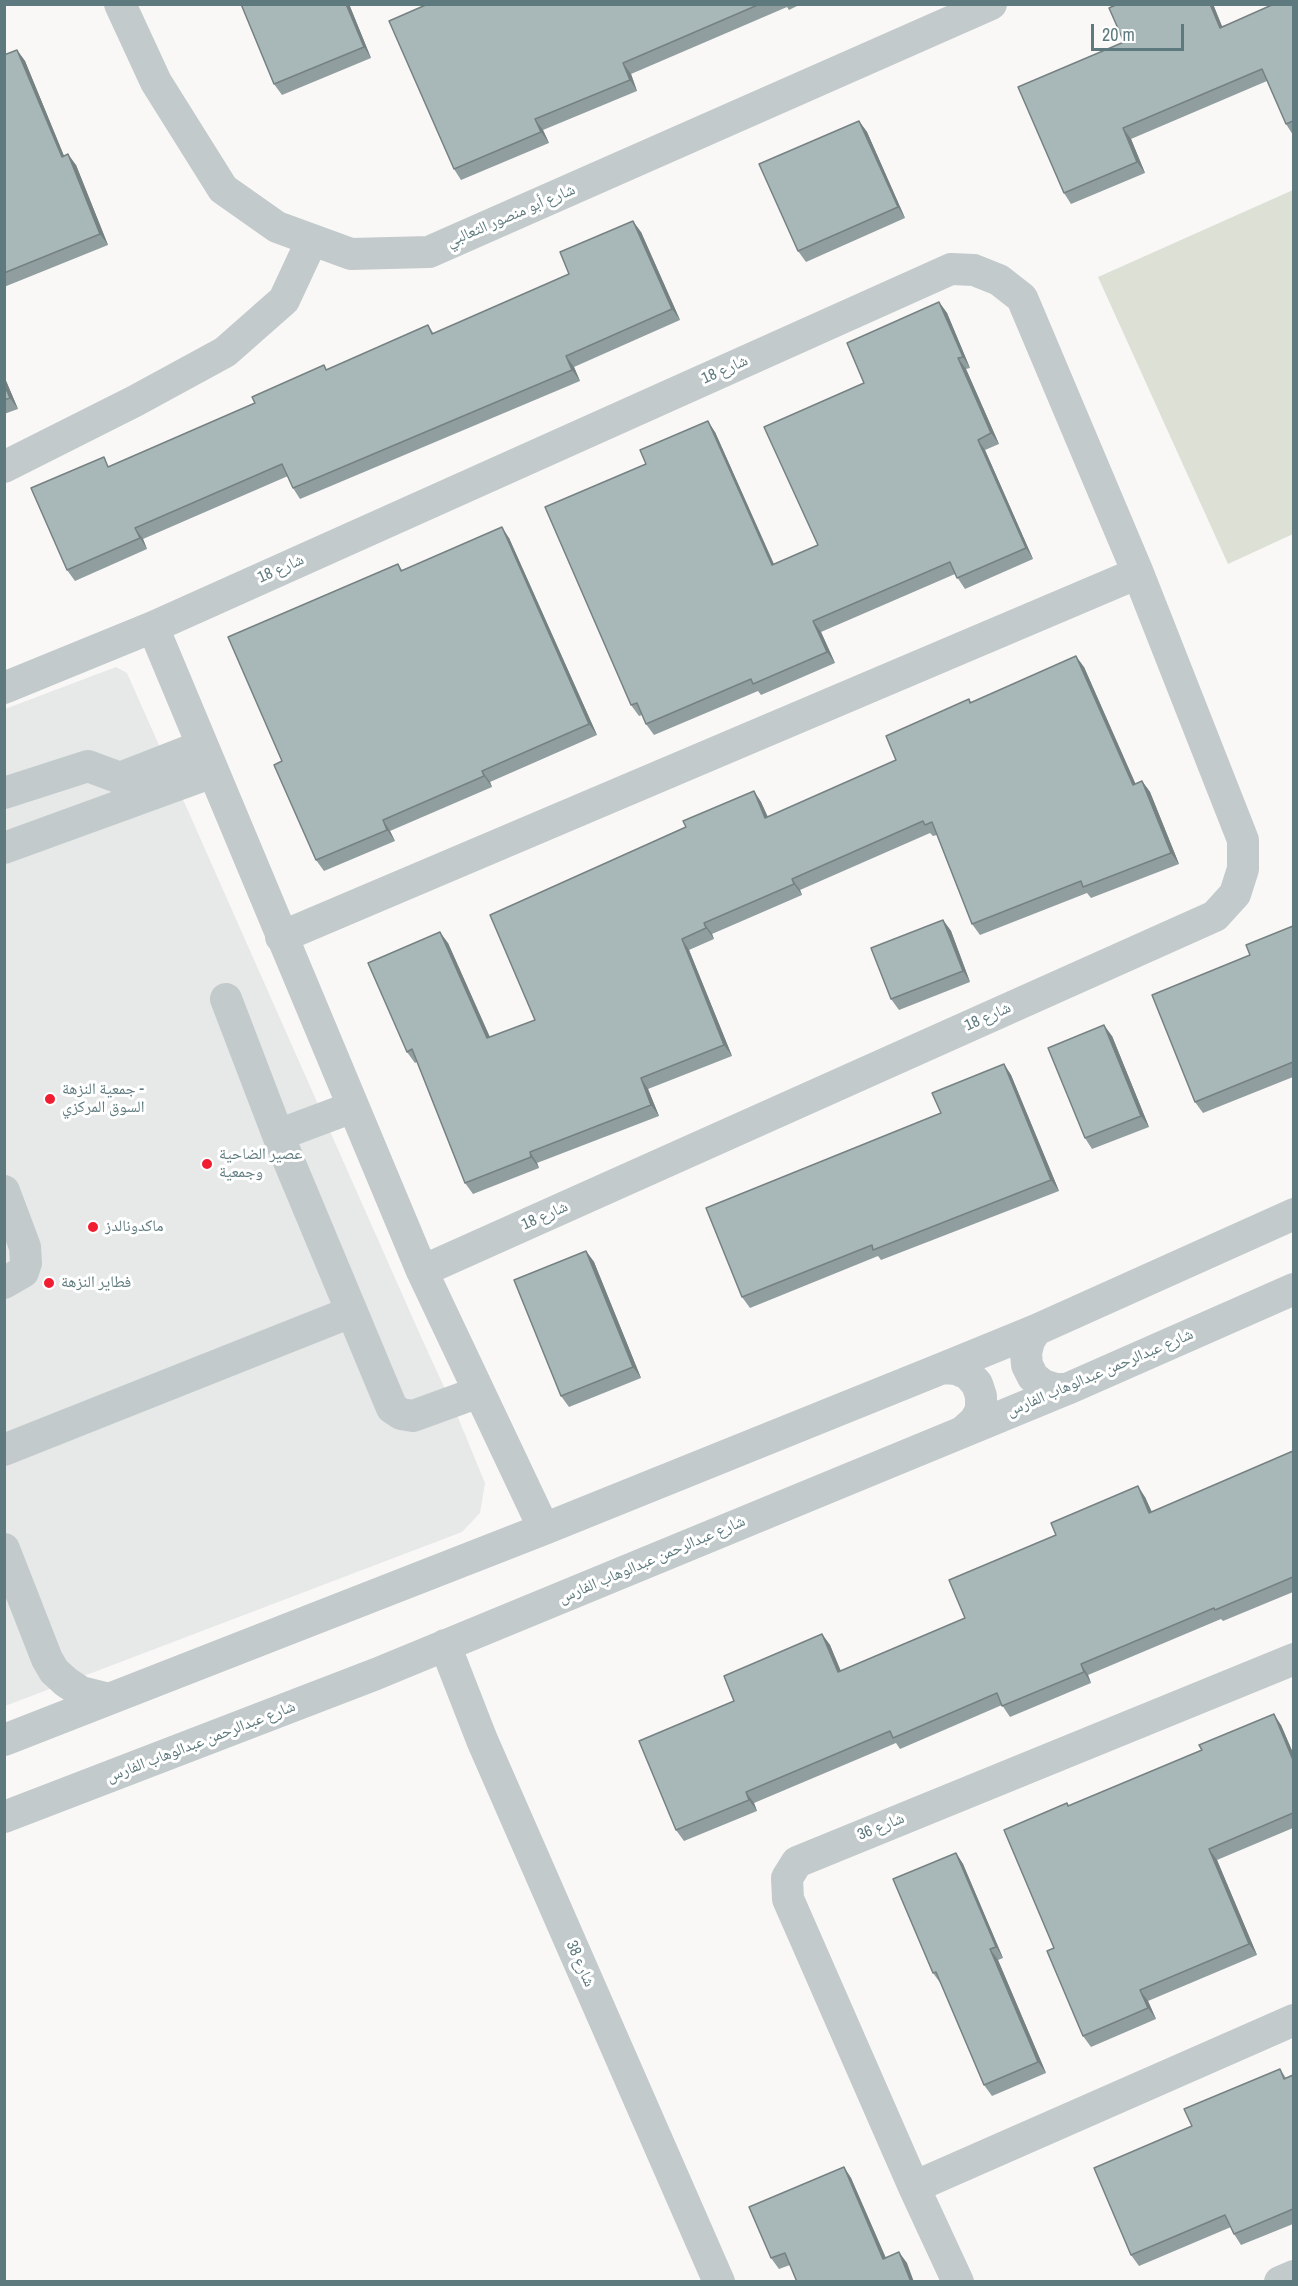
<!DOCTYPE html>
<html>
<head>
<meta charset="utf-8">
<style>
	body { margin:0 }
	#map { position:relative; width:1298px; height:2286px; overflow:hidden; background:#f9f8f7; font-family:"Archivo Narrow",sans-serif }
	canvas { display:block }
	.frame { position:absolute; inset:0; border:6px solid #5e7a7e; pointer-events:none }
	.scale { position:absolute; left:1091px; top:24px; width:93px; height:27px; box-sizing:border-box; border:3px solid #5e7a7e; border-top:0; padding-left:8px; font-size:18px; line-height:21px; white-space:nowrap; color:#5e7a7e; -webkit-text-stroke:4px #fff; paint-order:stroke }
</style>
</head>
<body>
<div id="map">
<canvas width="1298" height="2286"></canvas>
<div class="frame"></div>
<div class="scale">20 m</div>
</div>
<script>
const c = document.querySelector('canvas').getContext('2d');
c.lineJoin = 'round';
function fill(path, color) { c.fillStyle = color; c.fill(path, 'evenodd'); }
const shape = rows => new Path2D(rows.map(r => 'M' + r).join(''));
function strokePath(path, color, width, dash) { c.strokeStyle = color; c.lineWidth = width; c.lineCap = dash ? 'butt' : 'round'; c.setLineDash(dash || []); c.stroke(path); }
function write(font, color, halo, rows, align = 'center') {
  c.font = font + ' "Archivo Narrow","Noto Naskh Arabic",sans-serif'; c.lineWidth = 6; c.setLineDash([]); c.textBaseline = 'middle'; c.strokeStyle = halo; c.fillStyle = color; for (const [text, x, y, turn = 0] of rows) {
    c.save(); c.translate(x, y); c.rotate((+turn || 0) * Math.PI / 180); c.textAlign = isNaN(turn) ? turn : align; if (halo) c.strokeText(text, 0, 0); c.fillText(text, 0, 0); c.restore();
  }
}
const built = shape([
	[116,667,127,673,422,1339,457,1415,485,1483,480,1513,462,1532,5,1706,5,709]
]);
const green = shape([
	[1293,190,1293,534,1228,564,1098,277]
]);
const minor = shape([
	[120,4,156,82,223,189,277,227,351,254,429,252,991,4],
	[4,467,135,401,225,352,284,300,312,240],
	[153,627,422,1271,544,1529],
	[4,688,153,627,951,269,974,270,999,280,1022,298,1138,573,1243,840,1243,869,1235,894,1215,916,422,1271],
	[4,793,88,766,120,778,202,746],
	[4,848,213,772],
	[281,937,1138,573],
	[226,999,278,1135,392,1408,401,1414,413,1416,479,1392],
	[278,1135,353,1107],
	[4,1191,25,1247,26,1263,23,1272,4,1283],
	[1036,1330,1029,1341,1026,1353,1027,1365,1033,1377,1043,1385,1055,1389,1067,1389],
	[943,1368,956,1369,968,1374,977,1384,981,1396,981,1410,975,1421,965,1430],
	[4,1450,351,1312],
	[4,1549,47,1659,54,1671,66,1682,81,1692,109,1699],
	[445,1645,482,1740,719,2282],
	[4,1740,544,1529,943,1368,1036,1330,1294,1214],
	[4,1817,376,1674,1067,1389,1294,1289],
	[914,2187,1294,2020],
	[958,2282,914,2187,788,1899,787,1878,797,1862,1294,1659],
	[1280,2282,1294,2276]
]);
const wall = shape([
	[241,4,349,4,371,58,282,95,274,84],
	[428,4,801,4,789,10,787,7,631,74,637,91,543,130,549,143,461,180,454,169],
	[1118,4,1213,4,1222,26,1293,4,1293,135,1286,124,1267,81,1131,139,1145,173,1071,204,1064,193,1124,42],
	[17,50,25,61,64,156,76,165,108,245,4,287,4,55],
	[859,121,867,132,905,218,806,262,798,251],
	[641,232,680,320,574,367,580,381,300,499,293,488,288,476,143,539,147,549,75,581,67,570,110,466,255,403,324,365,327,370,428,325,434,334,569,274],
	[939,302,947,313,970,368,966,369,999,444,985,450,1033,559,965,589,955,574,821,632,835,663,761,695,758,691,654,735,646,724,642,715,639,716,631,705,646,464,715,432,774,564,818,545,864,383],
	[4,376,18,409,4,414],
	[509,538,597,735,490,782,492,787,390,831,395,841,324,871,316,860,282,761,398,564,402,570],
	[1084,667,1135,784,1142,781,1150,792,1179,864,1091,898,1087,893,980,935,972,924,937,835,933,836,930,833,800,890,802,895,712,934,714,939,689,950,732,1056,648,1089,659,1116,537,1163,539,1168,473,1194,465,1183,417,1062,415,1063,407,1052,448,943,490,1037,535,1020,686,827,754,791,761,802,768,817,896,760,969,699,971,702],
	[943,920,951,931,970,982,899,1010,891,999],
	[1293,926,1293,1077,1203,1113,1195,1102,1250,955],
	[1112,1036,1149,1127,1092,1149,1085,1138],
	[1004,1064,1011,1075,1059,1191,881,1260,878,1256,750,1308,742,1297,941,1113],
	[586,1251,594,1262,641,1378,569,1407,561,1396],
	[1293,1451,1293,1592,1223,1621,1221,1619,1088,1675,1091,1683,1010,1717,1002,1705,900,1749,896,1743,754,1803,757,1811,684,1841,676,1830,734,1701,822,1634,830,1645,840,1671,965,1618,1145,1497,1152,1512],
	[1281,1725,1293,1753,1293,1828,1217,1860,1257,1955,1148,2001,1156,2019,1091,2047,1083,2036,1054,1948,1067,1803,1069,1806],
	[956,1853,963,1864,1003,1958,998,1960,1046,2073,992,2096,984,2085,941,1984,933,1973],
	[1280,2069,1286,2078,1293,2075,1293,2224,1241,2245,1234,2234,1231,2227,1139,2266,1131,2255,1192,2126],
	[844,2167,851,2178,886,2258,907,2263,790,2265,779,2269,771,2258]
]);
const shadedWall = shape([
	[346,4,349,4,371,58,364,47],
	[1210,4,1213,4,1227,39,1220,28],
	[17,50,25,61,69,168,62,157],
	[623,63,631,74,637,91,630,80],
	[535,119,543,130,549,143,541,132],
	[859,121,867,132,905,218,898,207],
	[1123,128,1131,139,1145,173,1137,162],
	[68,154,76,165,108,245,100,234],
	[633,221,641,232,680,320,672,309],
	[939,302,947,313,970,368,963,357],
	[566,356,574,367,580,381,572,370],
	[958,358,966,369,999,444,991,433],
	[4,376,18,409,10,398,4,384],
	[708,421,715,432,779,576,772,565],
	[978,440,985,450,1033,559,1026,548],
	[502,527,509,538,597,735,589,724],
	[135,528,143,539,147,549,140,538],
	[813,621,821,632,835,663,827,652],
	[1076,656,1084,667,1141,796,1133,785],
	[482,771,490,782,492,787,484,776],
	[1142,781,1150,792,1179,864,1171,853],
	[754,791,761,802,773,829,765,818],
	[383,820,390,831,395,841,387,830],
	[792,879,800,890,802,895,794,884],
	[943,920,951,931,970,982,963,971],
	[704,923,712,934,714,939,706,928],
	[440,932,448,943,495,1049,487,1038],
	[682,939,689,950,732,1056,724,1045],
	[1104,1025,1112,1036,1149,1127,1141,1116],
	[1004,1064,1011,1075,1059,1191,1051,1180],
	[641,1078,648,1089,659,1116,651,1105],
	[530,1152,537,1163,539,1168,531,1157],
	[586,1251,594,1262,641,1378,633,1367],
	[1138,1486,1145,1497,1157,1524,1149,1513],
	[822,1634,830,1645,846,1683,838,1672],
	[1081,1664,1088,1675,1091,1683,1084,1672],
	[1274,1714,1281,1725,1293,1753,1293,1760],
	[746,1792,754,1803,757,1811,749,1800],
	[1209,1849,1217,1860,1257,1955,1249,1944],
	[956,1853,963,1864,1003,1958,996,1947],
	[990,1949,998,1960,1046,2073,1038,2062],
	[1140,1990,1148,2001,1156,2019,1148,2008],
	[844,2167,851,2178,891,2270,883,2259],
	[899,2252,907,2263,914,2282,911,2282]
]);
const building = shape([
	[241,4,346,4,364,47,274,84,241,4],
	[428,4,760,4,623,63,630,80,535,119,541,132,454,169,389,21,428,4],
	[1118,4,1210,4,1220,28,1274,4,1293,4,1293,121,1286,124,1262,69,1123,128,1137,162,1064,193,1018,87,1124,42,1109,8,1118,4],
	[17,50,62,157,68,154,100,234,4,273,4,55,17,50],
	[859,121,898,207,798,251,759,164,859,121],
	[633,221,672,309,566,356,572,370,293,488,282,464,135,528,140,538,67,570,31,488,104,457,108,467,255,403,252,397,324,365,326,370,428,325,432,334,569,274,560,252,633,221],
	[939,302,963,357,958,358,991,433,978,440,1026,548,957,578,950,562,813,621,827,652,753,684,751,679,646,724,637,703,631,705,545,507,646,464,640,450,708,421,772,565,818,545,764,427,864,383,847,343,939,302],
	[4,384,10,398,4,400,4,384],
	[502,527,589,724,482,771,484,776,383,820,387,830,316,860,274,765,282,761,228,637,398,564,401,571,502,527],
	[1076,656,1133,785,1142,781,1171,853,1083,887,1081,881,972,924,932,822,925,825,923,821,792,879,794,884,704,923,706,928,682,939,724,1045,641,1078,651,1105,530,1152,531,1157,465,1183,412,1049,407,1052,368,963,440,932,487,1038,535,1020,490,915,686,827,683,821,754,791,765,818,896,760,886,736,969,699,970,703,1076,656],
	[943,920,963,971,891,999,871,948,943,920],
	[1293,926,1293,1062,1195,1102,1152,995,1250,955,1246,945,1293,926],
	[1104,1025,1141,1116,1085,1138,1048,1048,1104,1025],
	[1004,1064,1051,1180,873,1250,872,1245,742,1297,706,1208,941,1113,932,1093,1004,1064],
	[586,1251,633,1367,561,1396,514,1280,586,1251],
	[1293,1451,1293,1577,1215,1610,1214,1608,1081,1664,1084,1672,1002,1706,997,1693,893,1738,890,1731,746,1792,749,1800,676,1830,639,1741,734,1701,724,1676,822,1634,838,1672,965,1618,949,1580,1056,1535,1051,1523,1138,1486,1149,1513,1293,1451],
	[1274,1714,1293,1760,1293,1813,1209,1849,1249,1944,1140,1990,1148,2008,1083,2036,1047,1951,1054,1948,1004,1830,1067,1803,1068,1806,1202,1750,1199,1745,1274,1714],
	[956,1853,996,1947,990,1949,1038,2062,984,2085,936,1972,933,1973,893,1879,956,1853],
	[1280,2069,1284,2079,1293,2075,1293,2209,1234,2234,1225,2215,1131,2255,1094,2168,1192,2126,1184,2109,1280,2069],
	[844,2167,883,2259,899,2252,911,2282,797,2282,785,2253,771,2258,749,2207,844,2167]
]);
const markers = [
	[50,1099,6,"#f11e32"],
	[207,1164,6,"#f11e32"],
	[93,1227,6,"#f11e32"],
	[49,1283,6,"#f11e32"]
];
const streetNames = [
	["شارع أبو منصور الثعالبي",511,216,-23],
	["شارع 18",725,370,-24],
	["شارع 18",281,569,-24],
	["شارع 18",988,1017,-24],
	["شارع 18",545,1216,-24],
	["شارع عبدالرحمن عبدالوهاب الفارس",1100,1373,-23],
	["شارع عبدالرحمن عبدالوهاب الفارس",652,1560,-23],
	["شارع عبدالرحمن عبدالوهاب الفارس",201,1742,-21],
	["شارع 36",881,1827,-22],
	["شارع 38",580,1964,66]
];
const poiNames = [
	["جمعية النزهة -",62,1090],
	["السوق المركزي",62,1108],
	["عصير الضاحية",219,1155],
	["وجمعية",219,1173],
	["ماكدونالدز",105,1227],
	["فطاير النزهة",61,1283]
];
fill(built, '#e7e8e8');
fill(green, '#dce0d5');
strokePath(minor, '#c2cacb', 32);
fill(wall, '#909e9f');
fill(shadedWall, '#768182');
fill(building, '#a8b8b9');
strokePath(building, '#768182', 1.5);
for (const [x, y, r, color] of markers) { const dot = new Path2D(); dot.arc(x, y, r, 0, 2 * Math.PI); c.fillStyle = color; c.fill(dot); strokePath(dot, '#fff', 2); }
write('16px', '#5e7a7e', '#fff', streetNames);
write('16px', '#5e7a7e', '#fff', poiNames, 'left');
</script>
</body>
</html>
